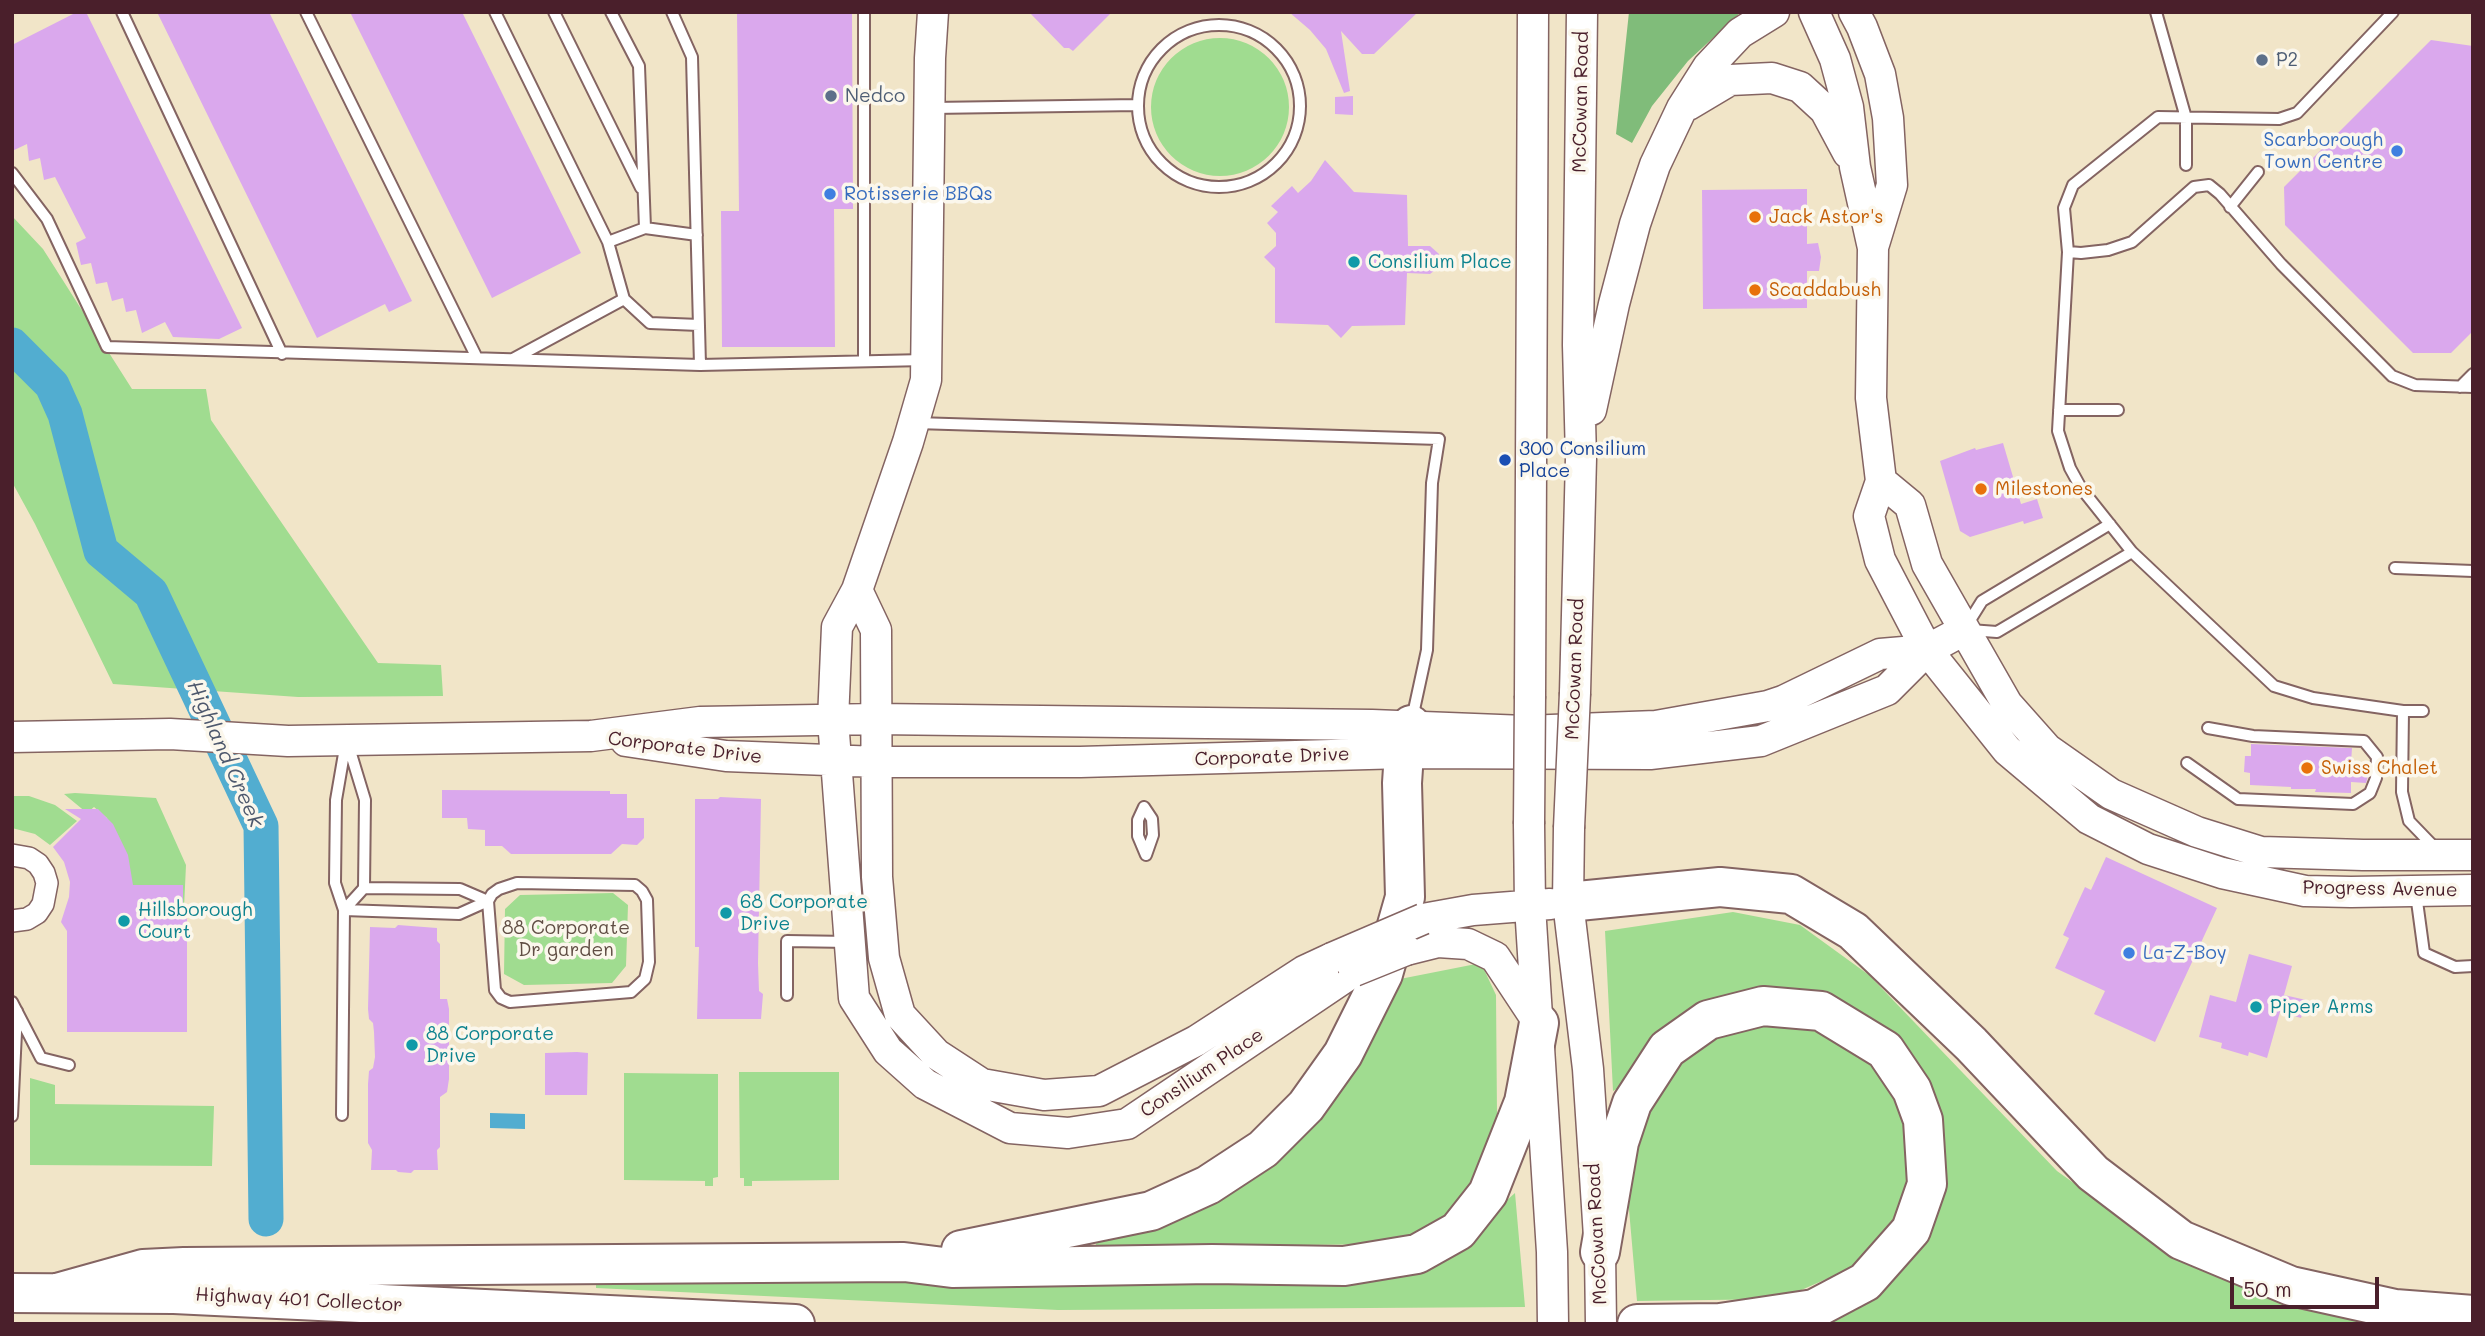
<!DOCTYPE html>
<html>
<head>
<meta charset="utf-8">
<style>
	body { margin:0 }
	#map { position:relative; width:2485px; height:1336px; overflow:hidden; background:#f1e5c8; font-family:Mali,sans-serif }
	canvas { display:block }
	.frame { position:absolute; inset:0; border:14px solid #4a1f2b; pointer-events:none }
	.scale { position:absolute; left:2230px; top:1277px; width:149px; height:32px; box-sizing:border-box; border:4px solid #4a1f2b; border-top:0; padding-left:9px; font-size:21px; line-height:24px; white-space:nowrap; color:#4a1f2b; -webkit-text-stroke:5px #fbf7ec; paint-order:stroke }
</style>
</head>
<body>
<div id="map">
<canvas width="2485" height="1336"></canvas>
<div class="frame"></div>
<div class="scale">50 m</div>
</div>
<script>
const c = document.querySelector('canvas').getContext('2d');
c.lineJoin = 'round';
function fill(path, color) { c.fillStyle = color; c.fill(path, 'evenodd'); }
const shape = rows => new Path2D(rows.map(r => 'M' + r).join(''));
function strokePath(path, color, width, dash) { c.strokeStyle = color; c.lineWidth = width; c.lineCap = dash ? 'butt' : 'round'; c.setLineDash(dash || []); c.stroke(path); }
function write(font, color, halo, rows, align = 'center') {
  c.font = font + ' Mali,sans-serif'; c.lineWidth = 7; c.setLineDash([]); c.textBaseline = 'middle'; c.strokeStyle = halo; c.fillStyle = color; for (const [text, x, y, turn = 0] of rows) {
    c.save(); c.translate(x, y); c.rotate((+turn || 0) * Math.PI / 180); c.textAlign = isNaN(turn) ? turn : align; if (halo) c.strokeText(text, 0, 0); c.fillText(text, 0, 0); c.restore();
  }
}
const green = shape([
	'1151 107a69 69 0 1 1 138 0a69 69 0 1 1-138 0Z',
	[12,216,43,249,132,389,206,389,211,420,378,663,441,665,443,696,298,697,113,684,35,524,12,482],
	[75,793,156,798,186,865,184,908,124,908,107,818,94,807,87,813,64,794],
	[12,796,29,796,55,805,77,821,50,845,35,834,12,828],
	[613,893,628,905,626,966,612,983,524,985,504,974,505,909,520,895],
	[1733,912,1800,925,1869,975,2057,1171,2178,1258,2403,1324,1808,1324,1932,1215,1898,1050,1773,1000,1613,1091,1605,931],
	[1481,963,1496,995,1497,1115,1483,1162,1447,1222,1395,1244,1095,1247,1098,1239,1184,1211,1400,979],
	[1780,1021,1831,1029,1879,1061,1899,1101,1914,1159,1904,1217,1867,1261,1781,1299,1637,1301,1628,1198,1636,1141,1662,1081,1718,1030],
	[739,1072,839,1072,839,1180,752,1181,752,1186,744,1186,744,1178,740,1178],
	[624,1073,718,1074,718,1177,713,1178,713,1186,705,1186,705,1181,624,1180],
	[30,1078,55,1085,55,1104,214,1106,212,1166,30,1165],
	[1515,1193,1525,1307,1058,1310,596,1288,596,1278,1446,1254]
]);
const forest = shape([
	[1629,12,1741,12,1688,61,1652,106,1632,143,1616,134]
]);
const water = shape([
	[490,1113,525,1114,525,1129,490,1128]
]);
const river = shape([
	[12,345,52,385,65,414,101,551,151,593,261,826,266,1219]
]);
const building = shape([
	[77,12,86,12,242,328,219,339,173,337,165,322,142,333,136,310,126,312,123,298,112,301,107,282,96,284,91,263,81,265,76,243,86,238,55,177,44,180,40,158,29,161,27,144,12,151,12,45],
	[157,12,269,12,412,301,389,312,385,304,317,338],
	[350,12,462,12,581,253,492,298],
	[737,12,852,14,853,209,834,209,835,347,722,347,721,211,739,211],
	[1029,12,1112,12,1073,51,1069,48,1064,48],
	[1289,12,1418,12,1374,54,1362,54,1341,31,1350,91,1344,93,1326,49,1310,30],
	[2431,40,2473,46,2473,331,2451,353,2413,353,2285,225,2284,187],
	[1353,96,1353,115,1335,114,1335,97],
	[1325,160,1354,192,1407,195,1408,246,1430,246,1439,254,1439,267,1430,274,1407,273,1405,325,1352,326,1341,338,1328,325,1275,323,1275,268,1264,257,1276,246,1276,233,1267,223,1278,212,1271,206,1292,186,1298,193,1311,181],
	[1807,189,1807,244,1818,243,1821,257,1819,271,1807,271,1807,308,1703,309,1702,190],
	[2003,443,2021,504,2037,499,2043,518,2024,524,2023,521,1970,537,1960,531,1940,461,1975,448,1976,450],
	[2251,744,2352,748,2351,763,2369,764,2368,776,2366,783,2351,782,2351,793,2315,792,2316,789,2291,789,2291,787,2250,785,2250,773,2244,772,2245,756,2251,756],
	[442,790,610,791,610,794,627,794,627,818,644,818,644,838,637,845,622,844,611,854,511,854,502,846,485,846,485,830,468,829,467,818,442,818],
	[720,797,761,799,758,963,759,991,763,994,761,1019,697,1019,699,947,695,947,695,799,718,799],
	[65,809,98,809,113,824,128,855,133,885,183,885,183,909,187,909,187,1032,67,1032,67,931,61,922,69,897,70,882,64,862,53,847,81,819],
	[2106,857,2217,908,2155,1042,2094,1014,2105,991,2055,968,2069,938,2063,935,2085,887,2091,890],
	[398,925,437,928,437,941,440,944,440,999,447,999,449,1009,449,1079,447,1092,440,1097,440,1147,437,1150,438,1170,414,1170,411,1173,398,1172,396,1170,371,1170,372,1150,368,1143,368,1084,369,1071,373,1068,375,1057,374,1032,373,1023,369,1019,368,1009,370,927,395,928],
	[2249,954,2292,966,2284,995,2306,1000,2301,1018,2280,1012,2267,1058,2249,1052,2248,1056,2221,1048,2222,1043,2199,1037,2210,995,2236,1002],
	[577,1052,588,1053,587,1095,545,1095,545,1053]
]);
const lane = shape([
	[122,12,282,354],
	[306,12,477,358],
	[495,12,608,242,645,228],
	[554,12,641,188],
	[611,12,639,66,645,228,697,235],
	[2156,12,2186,118,2186,165],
	[2393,12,2297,113,2279,119,2158,117,2073,185,2064,208,2068,252,2058,431,2070,468,2081,488,2132,552,2274,686,2313,698,2403,711,2423,711],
	'1138 106a81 81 0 1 1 162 0a81 81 0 1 1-162 0Z',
	[932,108,1138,105],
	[12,173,47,219,107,347,700,365,692,57,672,12],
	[2230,207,2258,172],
	[2068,252,2081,253,2108,250,2132,242,2194,187,2209,185,2220,194,2281,264,2392,376,2415,385,2473,387],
	[624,299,650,323,699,325],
	[513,359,624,299,608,242],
	[864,361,864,12],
	[700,365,925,360],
	[2460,387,2473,374],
	[2059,410,2118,410],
	[916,423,1439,439,1432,483,1427,650,1412,719],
	[2395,568,2473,571],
	[1967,625,1982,601,2110,524],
	[1970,630,1997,632,2132,552],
	[2403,711,2402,792,2409,821,2437,850],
	[346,742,336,800,335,883,344,910,459,914,488,901,492,894,499,889,517,883,635,885,642,891,647,900,649,962,645,979,631,992,510,1002,501,998,495,990,488,901],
	[2187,763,2238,799,2353,804,2370,793,2376,778,2377,757,2364,741,2253,736,2208,728],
	[1144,807,1152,819,1153,835,1146,855,1138,836,1138,820,1144,807],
	[364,888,460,889,488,901],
	[2416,894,2424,953,2455,967,2473,966],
	[787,995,787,941,849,942],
	[12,1002,41,1058,69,1065],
	[342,1115,344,910,364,888,365,800,348,744],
	[12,1116,17,1011]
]);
const street = shape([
	[12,855,29,858,38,864,44,873,47,883,43,904,37,913,27,919,12,921]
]);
const secondary = shape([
	[933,12,930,58,926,380,908,442,857,590,837,627,833,720,854,998,888,1051,925,1084,1010,1128,1068,1133,1127,1124,1354,971],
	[1814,12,1835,59,1848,107,1855,167,1873,248,1871,398,1881,481,1869,516,1880,560,1927,650,2007,750,2089,819,2148,849,2222,873,2305,891,2351,892,2473,890],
	[1854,12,1862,27,1880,74,1888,118,1892,185,1874,244],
	[1688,105,1730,80,1772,78,1800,87,1825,110,1848,153],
	[1591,410,1614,304,1635,224,1655,165,1682,108,1708,67,1740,33,1774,12],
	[1881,481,1910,505,1927,564,2007,704,2047,749,2111,794,2197,832,2261,852,2363,855,2473,855],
	[857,590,876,630,877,877,884,958,900,1015,936,1054,982,1084,1044,1095,1099,1091,1196,1041,1304,971,1332,958],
	[1575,693,1581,458,1578,345,1582,12],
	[1530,696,1533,12],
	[12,737,170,734,288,741,591,736,700,722,876,719,1372,725,1525,731,1656,726,1768,706,1783,701,1880,654,1927,650],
	[626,741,726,756,878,762,1080,762,1404,753,1650,754,1761,741,1887,690,1927,650,1964,630],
	[1529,824,1530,906,1552,1252,1553,1324],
	[1569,828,1568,902,1588,1069,1600,1252,1601,1324],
	[1423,919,1473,910,1550,904],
	[1406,950,1438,942,1468,944,1495,957,1536,1019]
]);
const highway = shape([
	[1568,902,1720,887,1791,894,1853,931,1971,1044,2093,1173,2181,1240,2291,1286,2395,1309,2473,1315],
	[961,1250,1151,1211,1208,1185,1263,1149,1306,1106,1343,1054,1383,974,1405,897,1402,783,1404,753,1411,725],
	[1600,1252,1619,1142,1632,1103,1667,1049,1708,1020,1763,1006,1821,1011,1885,1050,1912,1090,1923,1120,1927,1184,1911,1230,1865,1282,1814,1309,1720,1323,1637,1324],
	[12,1293,174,1294,795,1324],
	[57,1293,143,1269,184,1267,904,1262,952,1268,1212,1264,1344,1266,1417,1254,1458,1231,1488,1193,1524,1102,1539,1023]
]);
const secondaryBridge = shape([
	[1529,824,1530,696],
	[1569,828,1575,693],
	[1332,958,1423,919],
	[1354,971,1406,950]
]);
const markers = [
	[2262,60,7,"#5c6f8a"],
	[831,96,7,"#5c6f8a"],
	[2397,151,7,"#3f7fe0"],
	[830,194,7,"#3f7fe0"],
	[1755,217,7,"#e8710a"],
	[1354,262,7,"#0f9aa8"],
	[1755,290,7,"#e8710a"],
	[1505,460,7,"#1a4fb4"],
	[1981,489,7,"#e8710a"],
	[2307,768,7,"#e8710a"],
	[726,913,7,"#0f9aa8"],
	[124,921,7,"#0f9aa8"],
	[2129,953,7,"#3f7fe0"],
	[2256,1007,7,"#0f9aa8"],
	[412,1045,7,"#0f9aa8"]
];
const serviceNames = [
	["P2",2276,60],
	["Nedco",845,96]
];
const streetNames = [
	["McCowan Road",1581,102,-89],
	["McCowan Road",1575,669,-88],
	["Corporate Drive",685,748,7],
	["Corporate Drive",1272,757,-2],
	["Progress Avenue",2380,889,1],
	["Consilium Place",1202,1073,-34],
	["McCowan Road",1597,1234,-93],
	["Highway 401 Collector",299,1300,3]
];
const shopNames = [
	["Scarborough",2383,140,"right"],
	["Town Centre",2383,162,"right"],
	["Rotisserie BBQs",844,194],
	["La-Z-Boy",2143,953]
];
const foodNames = [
	["Jack Astor's",1769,217],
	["Scaddabush",1769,290],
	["Milestones",1995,489],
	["Swiss Chalet",2321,768]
];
const cultureNames = [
	["Consilium Place",1368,262],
	["68 Corporate",740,902],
	["Drive",740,924],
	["Hillsborough",138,910],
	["Court",138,932],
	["Piper Arms",2270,1007],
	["88 Corporate",426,1034],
	["Drive",426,1056]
];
const transitNames = [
	["300 Consilium",1519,449],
	["Place",1519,471]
];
const parkNames = [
	["88 Corporate",566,928],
	["Dr garden",566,950]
];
const waterNames = [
	["Highland Creek",225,754,66]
];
fill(green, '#a0dc90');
fill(forest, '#80bc7a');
fill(water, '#52add0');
strokePath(river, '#52add0', 35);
fill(building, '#daa8ed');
strokePath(lane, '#846462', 14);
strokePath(street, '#846462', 24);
strokePath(secondary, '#846462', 33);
strokePath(highway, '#846462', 42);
strokePath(lane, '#fff', 10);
strokePath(street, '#fff', 21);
strokePath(secondary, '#fff', 30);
strokePath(highway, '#fff', 38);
strokePath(secondaryBridge, '#846462', 33, []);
strokePath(secondaryBridge, '#fff', 30);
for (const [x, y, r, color] of markers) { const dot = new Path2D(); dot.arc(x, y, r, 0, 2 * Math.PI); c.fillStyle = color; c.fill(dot); strokePath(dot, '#fbf7ec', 2.5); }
write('19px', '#4e5e75', '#fbf7ec', serviceNames, 'left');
write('19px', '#4a1f2b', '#fbf7ec', streetNames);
write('19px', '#366cbe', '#fbf7ec', shopNames, 'left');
write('19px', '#c56008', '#fbf7ec', foodNames, 'left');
write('19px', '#0d838f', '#fbf7ec', cultureNames, 'left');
write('19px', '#164399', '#fbf7ec', transitNames, 'left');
write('19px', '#604e44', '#fbf7ec', parkNames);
write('italic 21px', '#4d586d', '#fbf7ec', waterNames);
</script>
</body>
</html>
